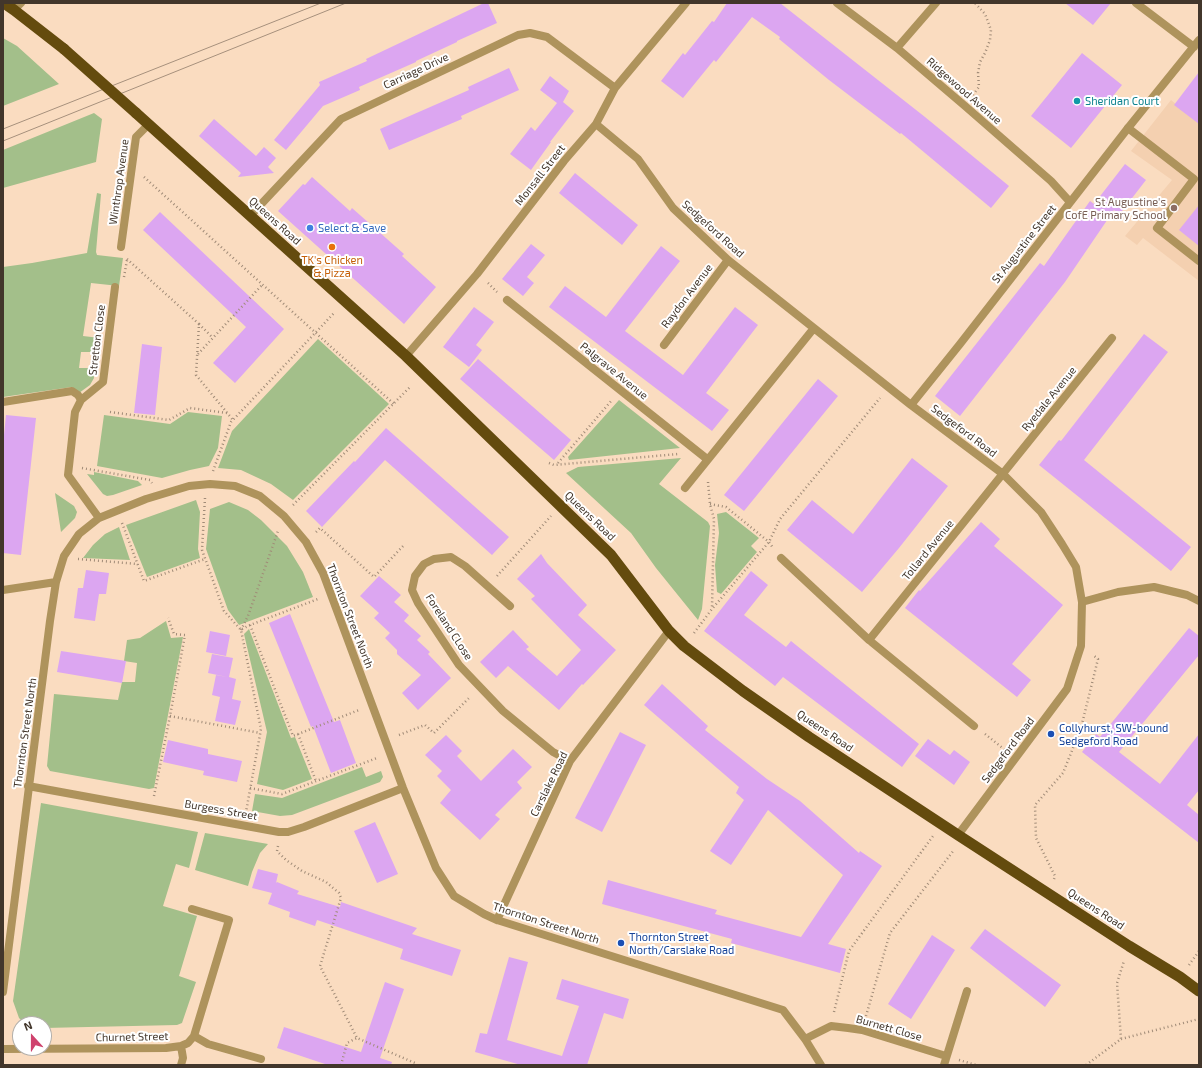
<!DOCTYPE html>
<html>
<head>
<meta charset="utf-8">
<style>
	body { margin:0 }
	#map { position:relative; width:1202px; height:1068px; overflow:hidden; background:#fadcc0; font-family:"Exo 2",sans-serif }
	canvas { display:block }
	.frame { position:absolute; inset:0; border:4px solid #42362b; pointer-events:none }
	.north { position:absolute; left:12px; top:1016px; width:40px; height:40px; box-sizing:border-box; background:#fff; border:1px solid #b3afaa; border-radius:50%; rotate:339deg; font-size:11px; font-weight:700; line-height:16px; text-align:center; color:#42362b }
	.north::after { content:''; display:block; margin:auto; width:14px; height:18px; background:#cf426d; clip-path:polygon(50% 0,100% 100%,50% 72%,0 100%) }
</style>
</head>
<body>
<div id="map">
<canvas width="1202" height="1068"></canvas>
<div class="frame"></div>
<div class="north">N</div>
</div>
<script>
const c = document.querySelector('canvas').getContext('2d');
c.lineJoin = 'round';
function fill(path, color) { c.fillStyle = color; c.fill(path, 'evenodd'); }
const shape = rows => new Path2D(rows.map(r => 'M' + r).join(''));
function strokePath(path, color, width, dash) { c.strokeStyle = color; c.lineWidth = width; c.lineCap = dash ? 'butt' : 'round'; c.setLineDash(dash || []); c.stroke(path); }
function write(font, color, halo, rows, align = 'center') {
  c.font = font + ' "Exo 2",sans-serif'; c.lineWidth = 4; c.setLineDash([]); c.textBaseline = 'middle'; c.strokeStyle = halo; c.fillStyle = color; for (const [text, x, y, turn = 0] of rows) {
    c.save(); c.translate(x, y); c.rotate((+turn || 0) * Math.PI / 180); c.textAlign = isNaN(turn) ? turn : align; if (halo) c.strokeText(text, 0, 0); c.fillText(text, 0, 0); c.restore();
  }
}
const built = shape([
	[1171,100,1199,123,1199,281,1143,238,1137,245,1125,236,1172,180,1131,151]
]);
const green = shape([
	[3,38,17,46,59,84,3,106],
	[94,113,102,119,96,162,3,188,3,150],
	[97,193,101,194,96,252,97,255,123,258,119,286,91,283,83,336,100,338,102,340,100,349,96,352,81,352,79,368,89,368,93,371,94,378,90,385,79,393,72,387,3,397,3,267,32,263,87,253],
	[318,339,389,404,293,500,271,484,241,470,218,468,232,431],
	[619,400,680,448,569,460,568,457],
	[188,412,222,416,218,448,209,466,190,470,162,478,97,466,104,415,170,424],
	[681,458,659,484,708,522,710,526,702,609,698,620,656,568,631,533,566,473,578,467],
	[94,472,138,481,142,485,113,495,107,496,103,494,87,474,94,475],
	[55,493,74,506,77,512,75,518,61,532],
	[196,500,200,512,198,549,200,558,147,577,126,525],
	[229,502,248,510,261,520,287,546,303,572,313,597,239,625,228,610,206,549,210,509],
	[726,512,759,538,751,546,757,552,721,594,717,592,715,565,719,533,717,514],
	[119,527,130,560,83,558,93,545,105,534],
	[166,621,171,638,183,637,154,788,149,789,50,771,47,766,54,694,118,700,122,682,135,682,137,663,124,661,127,640,140,638],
	[249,629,291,738,295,737,312,779,283,790,257,784,267,732,244,634],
	[362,767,366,777,381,771,383,777,380,782,292,815,280,816,252,811,255,794,282,798],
	[41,803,198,832,189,868,176,864,163,906,197,916,179,976,196,982,182,1023,177,1025,44,1028,44,1024,25,1024,19,1018,13,1001],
	[205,833,268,844,260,853,252,872,248,886,195,870]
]);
const building = shape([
	[484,3,488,3,497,23,457,41,457,42,416,61,416,62,359,87,360,90,323,106,286,150,274,140,320,85,319,82,367,61,366,59],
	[727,3,780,3,925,117,1009,186,991,208,901,133,900,134,829,80,779,39,780,37,752,17,716,62,714,60,683,98,661,81,683,53,685,55,712,21,714,22],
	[1065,3,1111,3,1093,25],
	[1082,53,1122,85,1071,148,1031,116],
	[509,68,519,90,461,116,462,119,389,150,380,129,469,90,468,87],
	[1199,72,1199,124,1174,105],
	[550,76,569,91,563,102,574,111,550,142,551,142,531,170,510,154,531,127,535,131,557,103,540,90],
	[214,119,256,156,264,147,276,158,268,167,274,173,238,177,241,173,199,136],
	[1125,164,1146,180,1119,215,1114,210,1065,282,960,416,935,396,1040,263,1044,266,1090,201,1094,204],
	[575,173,638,225,622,245,559,193],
	[312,177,350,211,352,208,404,254,402,256,436,287,404,324,278,211,303,184,305,185],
	[1199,205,1199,246,1179,230],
	[160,212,284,329,235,383,213,363,246,327,143,230],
	[531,244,545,255,527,277,534,283,523,296,502,279],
	[661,246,680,261,625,331,683,375,735,307,758,325,706,393,729,410,712,431,549,307,565,286,606,317],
	[474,307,494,322,476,345,482,350,469,367,443,347],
	[1144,334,1168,352,1084,460,1191,547,1171,571,1039,465,1059,440,1061,441],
	[142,344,162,347,155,415,134,413],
	[478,359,571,440,554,460,460,379],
	[818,379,838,396,744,511,724,495],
	[6,415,36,418,21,555,3,553,3,445],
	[386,428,509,537,492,555,385,460,322,527,306,511,354,461,355,462],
	[912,458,948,486,899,548,862,592,787,530,812,500,853,534],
	[981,522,1000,539,994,546,1063,605,1012,664,1031,680,1017,697,905,608,919,590,920,591],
	[541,554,547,563,587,605,578,615,616,650,583,685,582,684,559,710,508,666,496,678,480,662,513,630,529,647,526,649,557,676,581,650,531,599,535,596,517,579],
	[86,570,109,573,106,594,99,594,95,621,74,618,78,588,83,588],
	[751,571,768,585,744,615,786,647,791,641,919,744,902,767,783,677,775,686,704,631],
	[379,576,401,595,394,602,409,615,404,621,421,636,417,640,430,652,428,654,451,678,418,710,402,693,421,675,397,654,397,650,385,638,390,633,374,618,379,613,360,596],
	[290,614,334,722,340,720,356,763,331,773,313,726,311,727,269,623],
	[1189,628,1199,636,1199,655,1119,752,1160,784,1199,734,1199,790,1187,805,1199,815,1199,843,1082,752,1096,734,1100,737],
	[210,631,230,635,226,656,206,652],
	[61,651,126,661,122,683,57,672],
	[212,654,233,658,229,677,236,679,232,699,241,701,235,725,215,721,220,697,212,695,216,675,227,677,208,673],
	[662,684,708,726,705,730,767,779,800,801,859,853,860,851,882,866,828,944,846,949,840,973,731,943,732,939,602,904,608,880,717,910,715,914,801,937,843,875,768,810,731,865,710,851,744,800,736,793,739,787,644,705],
	[620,732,646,745,602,832,575,818],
	[446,735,462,751,457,756,481,781,513,749,532,767,517,782,522,788,495,815,500,819,480,840,440,803,451,790,437,776,442,771,425,755],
	[928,739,950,755,954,750,970,762,954,785,915,756],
	[168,740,208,749,208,754,242,761,237,782,203,775,204,771,163,762],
	[375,822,398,874,377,883,354,831],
	[258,869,278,874,276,883,277,882,299,891,297,894,340,907,341,902,417,928,412,934,461,950,452,976,400,959,403,949,317,920,315,926,289,917,290,912,268,904,272,893,252,888],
	[985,929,1061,985,1045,1007,970,948],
	[932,935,955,950,911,1019,888,1004],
	[509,957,528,962,507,1040,562,1056,579,1006,556,999,562,979,629,999,623,1019,604,1013,587,1065,521,1065,475,1052,480,1033,487,1034],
	[385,982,404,989,380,1058,392,1062,391,1065,328,1065,277,1048,284,1027,361,1052]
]);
const path = shape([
	[973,95,979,87,978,73,980,62,985,53,990,40,991,30,985,14,975,3],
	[144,177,394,404],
	[127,259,199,324,196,375,233,420],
	[124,277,127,260],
	[488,283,497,292],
	[199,324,213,338],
	[198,354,262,285],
	[110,412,169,420,190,408,227,413],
	[549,463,554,465,678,454],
	[558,463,612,400],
	[82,468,150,480,152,483],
	[213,471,231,422,335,312],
	[708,482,710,504,714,519,712,608],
	[205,498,202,550,224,611,241,630,261,729,246,812],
	[710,504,726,507,769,542,773,548],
	[293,505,411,386],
	[122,523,144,581,205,559],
	[316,532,320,528,374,577,404,545],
	[78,559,138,564],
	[497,576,551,516],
	[250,625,293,736,359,710],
	[242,629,250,625,318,599],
	[241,630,248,616,278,531],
	[694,633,712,609,769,542,780,519,880,398],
	[170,716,260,733],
	[298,734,316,781],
	[985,734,1005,750],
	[399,735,425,725,434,733,470,697],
	[250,788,282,794,377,758],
	[154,796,170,716,185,635,174,634,168,618],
	[278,846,277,851,286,860,302,871,326,882,339,893,341,898,320,966,357,1038,415,1063,417,1065],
	[1054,879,1055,876,1036,838,1035,805,1063,773,1081,728,1098,659,1093,655],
	[1189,965,1199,951],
	[834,1012,849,951,933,836],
	[866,1016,890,933,954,850],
	[1121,1039,1199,1019],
	[959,1060,976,1065],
	[341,1065,347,1043,357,1038],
	[1086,1065,1121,1039,1117,983,1124,961]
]);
const service = shape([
	[1128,128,1194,179,1157,228,1199,261]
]);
const minor = shape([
	[837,3,897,48,965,106,1051,181,1070,202],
	[1136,3,1194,47],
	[14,10,21,3],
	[897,48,936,3],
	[596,124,638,159,673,208,728,260,911,405,1003,474,1041,512,1062,544,1076,567,1082,602,1081,646,1067,689,958,835],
	[250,216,341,119,518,35,530,33,547,37,615,88],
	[121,247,136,137,149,124],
	[507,300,707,459],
	[664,345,728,260],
	[406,356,477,274,564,161,596,124,615,88,686,3],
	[3,402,72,391,78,395,81,400],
	[911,405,960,344,1128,128,1199,40],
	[685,488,814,328],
	[99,518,68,475,75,412,81,400,103,382,115,287],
	[781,558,869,640],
	[3,590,56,582],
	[1082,602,1118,592,1154,587,1187,595,1199,601],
	[510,606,465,566,451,557,434,559,424,564,415,576,412,590,418,603,459,665,503,711,553,752,570,761],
	[974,726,869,640,1112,338],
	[28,786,279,832,288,832,304,827,403,788],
	[497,920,570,761,669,631],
	[3,992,50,621,56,582,64,556,79,534,99,518,146,499,189,486,210,484,235,486,260,496,284,516,306,542,323,573,403,788,436,868,454,896,484,914,497,920,783,1010,805,1039,821,1065],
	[194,1036,208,1044,261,1059],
	[805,1039,831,1026,848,1028,862,1030,946,1056],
	[181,1046,183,1058,181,1065],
	[3,1049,166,1048,181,1046,188,1043,194,1036,229,920,192,909],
	[944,1065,967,991]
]);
const trunk = shape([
	[4,3,14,10,64,49],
	[136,113,406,356,611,555,669,631,684,646,743,691,809,737,958,835,1129,946,1180,977,1199,991]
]);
const tram = shape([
	[3,129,321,3],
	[3,141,346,3]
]);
const trunkBridge = shape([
	[64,49,136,113]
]);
const markers = [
	[1077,101,4,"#0f9aa8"],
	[1174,208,4,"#8d6e63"],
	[310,228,4,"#3f7fe0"],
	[332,247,4,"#e8710a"],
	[1051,734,4,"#1a4fb4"],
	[621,943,4,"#1a4fb4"]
];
const streetNames = [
	["Carriage Drive",416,71,-25],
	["Ridgewood Avenue",964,91,41],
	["Monsall Street",540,175,-52],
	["Winthrop Avenue",119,182,-82],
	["Queens Road",275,221,42],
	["Sedgeford Road",713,229,42],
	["St Augustine Street",1024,244,-52],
	["Raydon Avenue",687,296,-53],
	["Stretton Close",97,340,-83],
	["Palgrave Avenue",614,371,39],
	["Ryedale Avenue",1049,399,-51],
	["Sedgeford Road",964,431,37],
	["Queens Road",590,516,44],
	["Tollard Avenue",928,550,-51],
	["Thornton Street North",350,616,69],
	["Foreland CLose",449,627,57],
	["Queens Road",825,731,34],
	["Thornton Street North",25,733,-82],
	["Sedgeford Road",1008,750,-53],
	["Carslake Road",549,784,-64],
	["Burgess Street",221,810,10],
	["Queens Road",1096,909,33],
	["Thornton Street North",546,923,18],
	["Burnett Close",889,1028,16],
	["Churnet Street",132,1037,-1]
];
const cultureNames = [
	["Sheridan Court",1085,101]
];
const educationNames = [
	["St Augustine's",1166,202],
	["CofE Primary School",1166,215]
];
const shopNames = [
	["Select & Save",318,228]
];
const foodNames = [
	["TK's Chicken",332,260],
	["& Pizza",332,273]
];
const transitNames = [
	["Collyhurst, SW-bound",1059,728],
	["Sedgeford Road",1059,741],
	["Thornton Street",629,937],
	["North/Carslake Road",629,950]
];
fill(built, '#f4d0b0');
fill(green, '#a3bf8a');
fill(building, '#dca6f1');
strokePath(path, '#a08b77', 2.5, [1, 3]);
strokePath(service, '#ae935c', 8);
strokePath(minor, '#ae935c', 8);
strokePath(trunk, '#644b0e', 11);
strokePath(tram, '#a6907c', 1);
strokePath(trunkBridge, '#644b0e', 11);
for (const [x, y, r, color] of markers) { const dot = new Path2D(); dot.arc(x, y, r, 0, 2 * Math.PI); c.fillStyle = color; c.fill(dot); strokePath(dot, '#fff', 1.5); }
write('11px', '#42362b', '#fff', streetNames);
write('11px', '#0d838f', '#fff', cultureNames, 'left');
write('11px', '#785e54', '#fff', educationNames, 'right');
write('11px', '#366cbe', '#fff', shopNames, 'left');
write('11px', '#c56008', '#fff', foodNames);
write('11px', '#164399', '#fff', transitNames, 'left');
</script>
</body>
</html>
